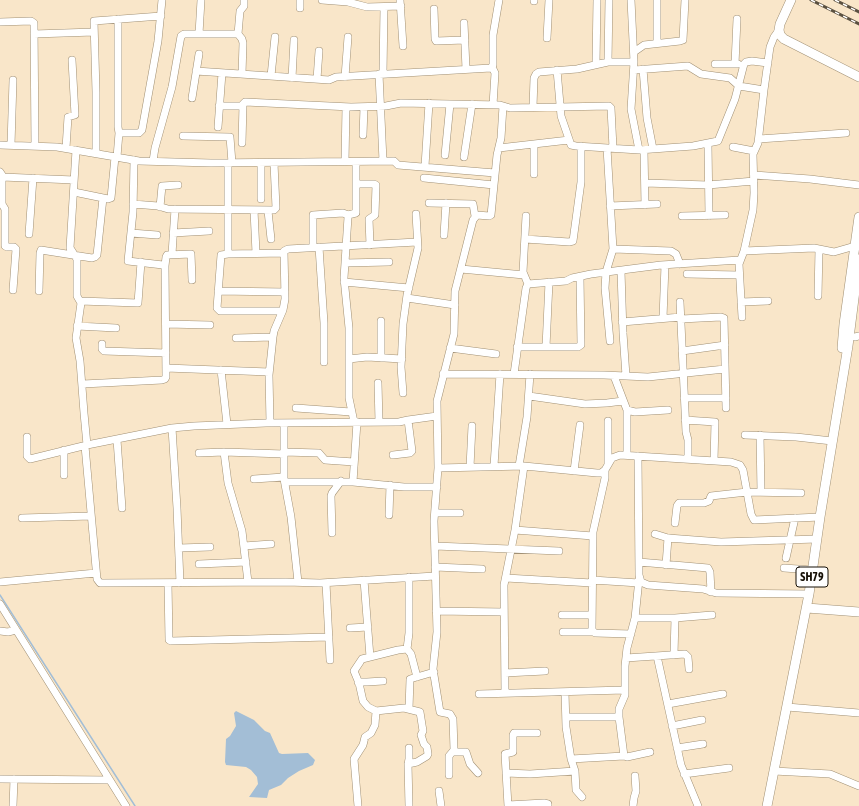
<!DOCTYPE html>
<html>
<head>
<meta charset="utf-8">
<style>
	body { margin:0 }
	canvas { display:block; background:#f9e6c9 }
</style>
</head>
<body>
<canvas width="859" height="806"></canvas>
<script>
const c = document.querySelector('canvas').getContext('2d');
c.lineJoin = 'round';
function fill(path, color) { c.fillStyle = color; c.fill(path, 'evenodd'); }
const shape = rows => new Path2D(rows.map(r => 'M' + r).join(''));
function strokePath(path, color, width, dash) { c.strokeStyle = color; c.lineWidth = width; c.lineCap = dash ? 'butt' : 'round'; c.setLineDash(dash || []); c.stroke(path); }
function write(font, color, halo, rows, align = 'center') {
  c.font = font + ' "Asap Condensed",sans-serif'; c.lineWidth = 4; c.setLineDash([]); c.textBaseline = 'middle'; c.strokeStyle = halo; c.fillStyle = color; for (const [text, x, y, turn = 0] of rows) {
    c.save(); c.translate(x, y); c.rotate((+turn || 0) * Math.PI / 180); c.textAlign = isNaN(turn) ? turn : align; if (halo) c.strokeText(text, 0, 0); c.fillText(text, 0, 0); c.restore();
  }
}
const water = shape([
	[236,711,254,720,265,731,270,733,279,753,282,754,308,753,315,760,313,765,299,771,288,778,281,785,269,790,267,798,249,797,258,784,257,777,251,770,246,767,226,765,225,762,226,739,230,736,236,726,234,713]
]);
const stream = shape([
	[0,595,135,806]
]);
const minor = shape([
	[322,0,348,2,367,7,401,6],
	[400,0,403,46],
	[631,0,634,62,631,109,639,150],
	[657,0,657,43],
	[534,1,534,0],
	[300,8,300,0],
	[434,9,435,39,436,41,465,40],
	[118,19,118,127,119,133],
	[0,22,31,21,34,23,35,146],
	[464,23,466,69],
	[34,34,94,32],
	[199,34,201,0],
	[238,34,242,39,243,43,242,74],
	[547,38,549,0],
	[634,52,644,45,680,41,683,40,685,0],
	[608,62,609,0],
	[596,64,597,0],
	[715,64,738,64],
	[735,64,737,19],
	[492,67,495,73,493,105],
	[643,69,647,118,653,149],
	[557,70,561,116,571,145,576,146,639,150,693,146,718,141,735,99,744,64,746,62,752,61,768,63],
	[634,70,688,66,701,74,730,78,739,86,764,90],
	[196,71,329,80,336,77,491,68,493,65,493,35,499,0],
	[379,74,383,161],
	[383,74,384,7],
	[271,76,275,37],
	[345,77,348,37],
	[292,78,294,40],
	[317,79,319,51],
	[192,98,199,54],
	[219,106,243,106],
	[533,107,534,78,536,74,539,72,577,69,608,62,634,62],
	[218,127,222,73],
	[363,135,364,107],
	[183,136,230,137,232,163],
	[759,139,846,133],
	[242,143,243,104,245,102,351,107,386,106,401,103,500,105,510,108,609,106,611,108,613,148],
	[534,144,534,174],
	[708,144,709,216],
	[0,145,57,147,139,161,211,163,394,161,398,165,495,173],
	[11,145,13,80],
	[733,147,754,151],
	[66,148,68,117,75,115,72,60],
	[499,148,569,140],
	[607,148,613,249,606,272,605,288,610,341],
	[76,150,70,248,77,259,77,296,81,303,76,338,80,361,84,413,87,445],
	[644,150,645,205],
	[96,153,96,92,94,21,161,16],
	[445,155,450,104],
	[117,157,119,133,139,133,142,130,158,41,162,0],
	[464,157,472,104],
	[153,161,155,148,172,87,181,36,184,34,238,34,240,11,244,6,244,0],
	[345,162,346,107],
	[228,163,228,254],
	[261,163,261,199],
	[425,166,429,103],
	[0,172,2,175,2,204,5,209,5,246,7,247,14,247,16,249,13,290],
	[754,175,810,179,859,185],
	[2,177,74,180],
	[424,178,494,185],
	[645,183,708,185,754,181],
	[356,184,374,184,376,185,375,215,369,219,370,245],
	[74,192,108,199,111,198,115,157],
	[429,203,473,204,475,216],
	[133,204,158,206,168,209,274,210,276,208,274,163],
	[610,206,657,204],
	[160,207,162,186,178,185],
	[254,210,256,253],
	[268,211,271,239],
	[526,216,523,272,528,284],
	[682,216,725,215],
	[131,233,157,235],
	[173,233,209,231],
	[29,234,33,178],
	[444,235,446,203],
	[525,239,569,242,573,241,581,182,581,146],
	[313,247,313,215,343,213,348,215],
	[319,247,324,323,324,362],
	[613,249,671,251,676,254,680,264],
	[744,251,814,248,834,252,855,246],
	[172,254,175,209],
	[345,263,389,262],
	[165,266,166,257,167,255,191,254,192,280],
	[461,269,524,275],
	[621,271,623,333,626,376],
	[687,274,739,275],
	[344,282,409,288],
	[39,291,40,253,41,250,92,258,95,257,97,255,103,198],
	[218,291,285,292],
	[818,296,819,249],
	[407,298,455,305],
	[80,301,138,303,141,262],
	[680,302,686,432,688,440,688,459],
	[741,302,768,301],
	[282,311,220,311,217,308,221,255,228,254,284,253],
	[742,317,739,264,744,251,753,210,754,193,753,154,758,143,764,90,770,47,774,37,779,30],
	[663,318,665,265],
	[681,319,721,317,724,318,726,408],
	[622,322,681,317],
	[166,324,210,325],
	[77,326,116,328],
	[855,337,859,336],
	[236,338,273,337],
	[102,344,102,349,104,351,166,353],
	[517,347,578,347,581,345,580,277],
	[546,347,549,282],
	[450,348,496,354],
	[682,351,725,345],
	[381,358,381,321],
	[349,359,367,357,402,359],
	[166,368,269,372],
	[221,370,227,424],
	[443,374,604,375,648,377,725,369],
	[514,374,526,288,528,284,566,281,572,278,591,274,661,265,740,260],
	[614,376,627,410,635,412,668,410],
	[378,383,379,422],
	[83,384,162,380,165,379,166,377,165,266,163,265,128,261,133,212,134,160],
	[403,393,401,367,403,324,407,295,418,248,416,214],
	[529,396,585,404,607,403,623,401],
	[684,398,726,398],
	[296,408,351,412],
	[685,420,715,422,714,461],
	[608,421,608,464],
	[354,422,349,398,349,328,344,278,348,217,348,215,356,213,356,162],
	[270,423,269,375,273,337,274,331,283,310,285,299,284,251,288,249,417,242],
	[284,423,284,479,291,517,298,582],
	[172,428,177,508,180,583],
	[745,435,796,437,832,441],
	[760,435,761,492],
	[27,437,27,456,30,459,87,445,172,428,194,426,266,423,399,422,408,420,437,416],
	[117,440,122,508],
	[85,446,97,579,100,583,286,582,320,583,435,576],
	[224,452,228,483,242,531,248,582],
	[284,452,319,453,325,460,354,462],
	[199,453,224,452,284,454],
	[393,455,410,453,412,451,408,420],
	[627,455,627,410],
	[638,456,639,575,641,582,648,585,703,589,716,593,809,594],
	[494,466,500,374],
	[519,466,527,417,530,374],
	[470,467,472,426],
	[438,468,524,466,597,473,601,473,605,470,612,458,620,455,731,462,740,465,743,470,751,514,754,520,820,517],
	[605,470,605,478,593,532,592,630,595,633,631,634],
	[574,471,580,425],
	[64,475,64,450],
	[254,479,284,477],
	[285,482,353,482,404,487,437,487],
	[353,482,357,422],
	[435,513,460,513],
	[389,515,390,485],
	[22,518,91,516],
	[675,523,677,506,679,503,704,503,709,501,711,496,747,492,801,493],
	[515,530,593,536],
	[332,533,331,496,332,493,341,481],
	[655,534,668,538,721,542,817,539],
	[244,546,271,544],
	[435,546,559,551],
	[179,548,210,547],
	[786,558,795,518],
	[639,562,708,568,710,572,711,592],
	[199,564,246,562],
	[666,565,668,538],
	[435,567,482,569],
	[784,568,812,570],
	[506,578,592,583],
	[639,579,635,618,627,648,625,666,625,695,619,709,619,717,624,756,627,757,650,752],
	[364,580,370,657],
	[592,580,639,583],
	[0,582,96,573],
	[168,583,169,640,171,641,329,637],
	[326,583,330,660],
	[0,604,126,806],
	[436,611,504,612],
	[562,615,592,615],
	[635,618,675,618,712,615],
	[350,628,368,627],
	[0,631,8,632,16,630],
	[563,632,592,632],
	[407,649,411,654,417,677],
	[674,655,675,618],
	[657,656,681,765,698,806],
	[626,658,685,654,688,657,689,669],
	[505,673,545,671],
	[358,682,367,682,383,681],
	[565,692,566,727,571,759,575,771,576,790,582,797],
	[505,693,504,585,515,530,524,466],
	[479,694,625,690],
	[668,704,723,694],
	[787,707,859,713],
	[409,709,410,679,434,672],
	[566,717,619,717],
	[672,726,702,720],
	[409,748,409,759,408,764,409,806],
	[677,748,703,744],
	[454,752,466,752,470,764,478,773],
	[571,759,624,756],
	[408,764,417,762,427,756,428,754,427,747,424,744,421,735,423,731,420,712,404,708,376,711,368,707,363,701,359,683,354,671,362,659,398,650,407,649,409,633,409,577],
	[774,771,830,774,859,786],
	[506,773,530,774,575,771],
	[684,774,729,768],
	[449,775,449,756,454,750,453,719,450,714,440,712,433,669,437,632,434,521,438,468,437,401,454,334,455,291,473,220,477,215,489,216,491,215,497,155,501,138,503,106],
	[0,779,109,780],
	[439,791,441,806],
	[508,805,544,803,548,804,548,806],
	[13,806,14,779],
	[358,806,354,759,363,745,365,737,371,733,375,725,376,711],
	[508,806,505,754,513,752,513,735,514,733,537,733],
	[633,806,634,798,636,791,635,776]
]);
const major = shape([
	[791,0,780,24,779,30,780,35,784,39,859,77],
	[842,348,844,324,859,217],
	[807,608,859,612],
	[767,806,809,594,820,517,848,346,859,259]
]);
const rail = shape([
	[811,0,859,24],
	[835,0,859,12]
]);
const shields = [
	[812,577,32]
];
const shieldNames = [
	["SH79",812,577]
];
fill(water, '#a3bed6');
strokePath(stream, '#a3bed6', 1.5);
strokePath(minor, '#a19074', 8);
strokePath(major, '#a19074', 10);
strokePath(minor, '#fff', 7);
strokePath(major, '#fff', 9);
strokePath(rail, '#5b5141', 3);
strokePath(rail, '#fff', 1.5, [4.5]);
for (const [x, y, w] of shields) { const box = new Path2D(); box.roundRect(x - w / 2, y - 10, w, 20, 3); c.fillStyle = '#fff'; c.fill(box); strokePath(box, '#171107', 1); }
write('bold 12px', '#171107', null, shieldNames);
</script>
</body>
</html>
